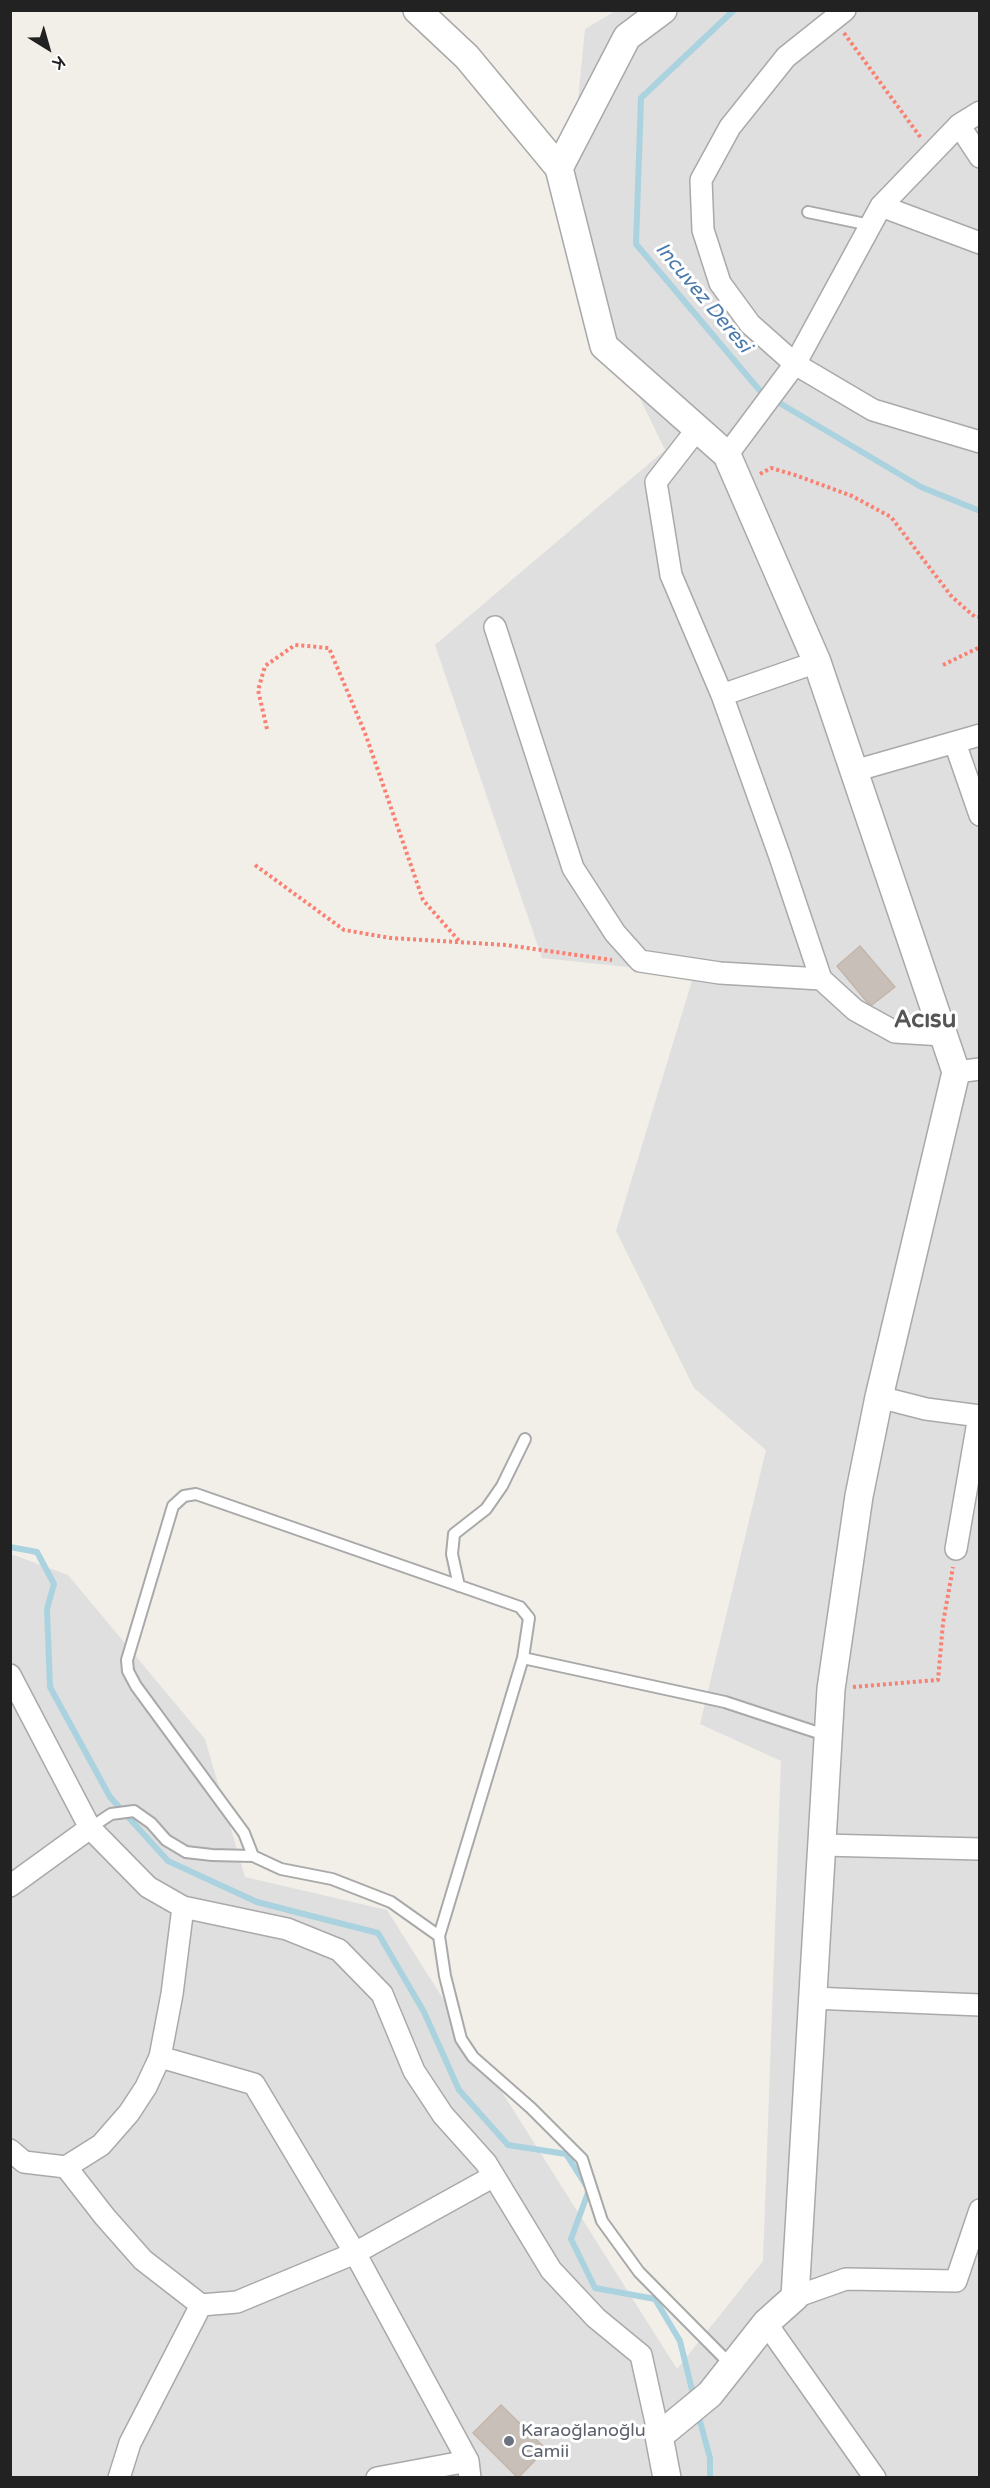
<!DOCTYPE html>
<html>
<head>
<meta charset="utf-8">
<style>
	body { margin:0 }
	#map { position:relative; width:990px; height:2488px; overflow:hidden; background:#f2efe9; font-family:"Varela Round",sans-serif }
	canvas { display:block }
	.frame { position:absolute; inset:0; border:12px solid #222; pointer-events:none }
	.north { position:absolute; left:18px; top:18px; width:60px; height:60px; -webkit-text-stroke:4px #fff; paint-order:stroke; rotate:143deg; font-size:16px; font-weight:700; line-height:24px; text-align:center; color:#222 }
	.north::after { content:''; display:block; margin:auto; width:21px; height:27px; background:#222; clip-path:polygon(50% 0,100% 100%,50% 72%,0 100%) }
</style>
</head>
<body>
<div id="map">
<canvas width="990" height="2488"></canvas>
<div class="frame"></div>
<div class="north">K</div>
</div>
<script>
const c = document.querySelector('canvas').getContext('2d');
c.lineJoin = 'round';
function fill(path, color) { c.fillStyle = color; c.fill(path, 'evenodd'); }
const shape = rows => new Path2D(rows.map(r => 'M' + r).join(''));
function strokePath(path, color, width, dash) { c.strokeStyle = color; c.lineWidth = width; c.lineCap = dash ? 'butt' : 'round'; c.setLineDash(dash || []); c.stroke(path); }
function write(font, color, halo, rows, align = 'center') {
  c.font = font + ' "Varela Round",sans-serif'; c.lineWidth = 6; c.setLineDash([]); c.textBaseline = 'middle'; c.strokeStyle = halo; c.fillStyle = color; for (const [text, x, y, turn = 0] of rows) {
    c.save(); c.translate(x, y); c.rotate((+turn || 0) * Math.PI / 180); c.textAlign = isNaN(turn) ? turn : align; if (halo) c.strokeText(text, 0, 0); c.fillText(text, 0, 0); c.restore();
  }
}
const residential = shape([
	[617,10,979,11,979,2477,11,2478,11,1554,68,1575,205,1739,245,1877,387,1910,677,2369,763,2261,781,1761,700,1724,766,1450,694,1388,616,1231,694,974,542,958,435,645,665,450,564,242,585,29]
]);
const stream = shape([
	[734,10,641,98,636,244,761,392,921,487,980,511],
	[10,1547,37,1552,54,1584,47,1609,50,1687,110,1797,168,1861,257,1902,378,1933,424,2012,459,2090,508,2145,566,2154,589,2190,571,2239,595,2288,655,2299,680,2341,694,2398],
	[698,2414,710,2458,710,2478]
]);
const building = shape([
	[860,946,895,987,872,1005,867,1002,837,966,860,946],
	[501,2405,546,2449,518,2478,473,2433,501,2405]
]);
const path = shape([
	[844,33,921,138],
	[760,474,771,468,795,475,852,496,891,517,952,597,975,617,980,617],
	[943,665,980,647],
	[267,729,258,690,265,666,295,645,329,648,365,733,423,900,460,942],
	[255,865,344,930,391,938,506,945,612,960],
	[853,1687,938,1680,943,1623,953,1567]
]);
const service = shape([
	[808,212,870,225],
	[459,1586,452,1554,454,1534,486,1509,502,1486,525,1439],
	[523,1658,439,1936,445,1976,461,2039,473,2057,531,2108,582,2159,602,2221,639,2272,732,2366],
	[90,1828,111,1814,134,1811,151,1823,166,1840,186,1852,212,1855,253,1856,281,1869,332,1879,391,1902,439,1936],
	[253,1856,244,1833,136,1686,128,1671,127,1660,173,1506,184,1496,196,1494,520,1607,529,1618,523,1658,725,1702,828,1736]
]);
const minor = shape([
	[845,10,786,57,730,127,701,180,703,230,720,283,750,324,795,364,873,410,980,442],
	[959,125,980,157],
	[881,206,980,243],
	[727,455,795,364,881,206,959,125,980,112],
	[495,627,573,868,615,933,640,961,720,973,821,979,779,854,722,695,671,575,656,482,698,428],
	[722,695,817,662],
	[955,743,980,815],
	[854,771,980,735],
	[821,979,855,1010,895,1032,943,1035],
	[956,1072,980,1069],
	[879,1397,926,1409,980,1416],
	[956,1549,979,1416],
	[10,1675,90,1828],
	[823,1845,980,1849],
	[10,1886,90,1828,148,1887,183,1907,287,1929,339,1950,382,1994,414,2071,443,2115,486,2163,551,2270,596,2318,641,2355,659,2436],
	[812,1998,980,2005],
	[160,2057,172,1994,183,1907],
	[10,2150,24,2162,66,2167,101,2145,129,2113,146,2087,160,2057,254,2084,355,2253,468,2461,470,2478],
	[66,2167,105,2217,143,2260,201,2305,237,2302,355,2253,494,2176],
	[795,2297,846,2279,956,2281,980,2210],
	[766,2323,875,2478],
	[119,2478,130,2443,201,2305],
	[377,2478,468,2461]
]);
const tertiary = shape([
	[417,10,467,57,559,168],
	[663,10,627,37,559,168,604,346,727,455,817,662,956,1072,879,1397,859,1496,831,1689,795,2297,766,2323,710,2394,659,2436,667,2478]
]);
const markers = [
	[509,2441,6,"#6b7280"]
];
const worshipNames = [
	["Karaoğlanoğlu",521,2431],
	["Camii",521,2452]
];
const waterNames = [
	["Incuvez Deresi",703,298,50]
];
const districtNames = [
	["Acısu",925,1021]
];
fill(residential, '#e0dfdf');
strokePath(stream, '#aad3df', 6);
fill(building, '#c7bfb8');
strokePath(building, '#c4b6ab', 1.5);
strokePath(service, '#a9a9a9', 14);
strokePath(minor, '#a9a9a9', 24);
strokePath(tertiary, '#a9a9a9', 30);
strokePath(path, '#fa8072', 4, [3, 3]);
strokePath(service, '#fff', 10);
strokePath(minor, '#fff', 21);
strokePath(tertiary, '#fff', 27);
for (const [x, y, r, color] of markers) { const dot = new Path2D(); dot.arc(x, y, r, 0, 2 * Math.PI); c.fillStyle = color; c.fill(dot); strokePath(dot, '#fff', 2); }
write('18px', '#5b616d', '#fff', worshipNames, 'left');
write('italic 20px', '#4a7aab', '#fff', waterNames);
write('bold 24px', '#555', '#fff', districtNames);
</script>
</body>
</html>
